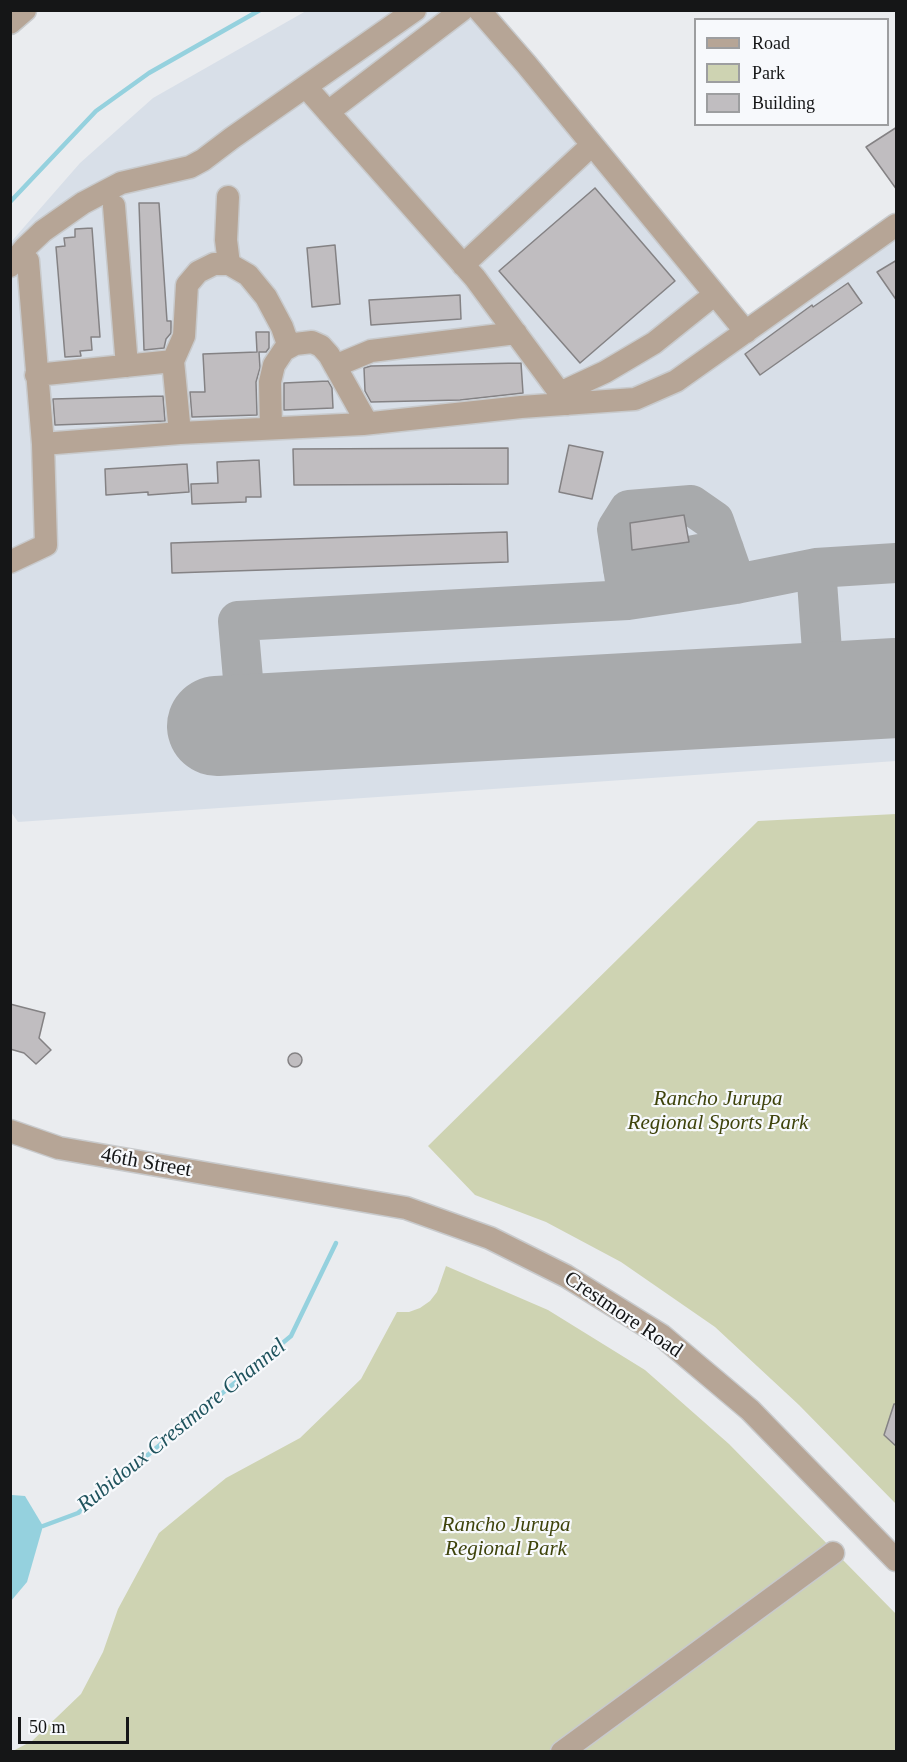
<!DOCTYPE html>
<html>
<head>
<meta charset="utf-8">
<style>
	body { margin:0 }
	#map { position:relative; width:907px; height:1762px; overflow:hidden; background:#eaecef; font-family:"Times New Roman",serif }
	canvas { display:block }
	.frame { position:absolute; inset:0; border:12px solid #151617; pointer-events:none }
	.legend { position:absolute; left:694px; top:18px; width:195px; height:108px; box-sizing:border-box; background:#f7f9fc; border:2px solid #9d9ea0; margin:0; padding:8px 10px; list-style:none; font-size:18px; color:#151617 }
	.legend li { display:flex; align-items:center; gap:12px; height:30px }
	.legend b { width:30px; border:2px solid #9d9ea0 }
	.scale { position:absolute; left:18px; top:1717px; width:111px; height:27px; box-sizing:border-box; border:3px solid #151617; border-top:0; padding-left:8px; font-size:18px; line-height:21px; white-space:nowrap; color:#151617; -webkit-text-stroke:4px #f7f9fc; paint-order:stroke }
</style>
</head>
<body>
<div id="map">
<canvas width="907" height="1762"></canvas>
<div class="frame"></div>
<ul class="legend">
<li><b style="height:8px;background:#b6a596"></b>Road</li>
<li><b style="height:16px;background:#ced3b2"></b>Park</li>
<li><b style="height:16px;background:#c0bdc0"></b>Building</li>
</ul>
<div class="scale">50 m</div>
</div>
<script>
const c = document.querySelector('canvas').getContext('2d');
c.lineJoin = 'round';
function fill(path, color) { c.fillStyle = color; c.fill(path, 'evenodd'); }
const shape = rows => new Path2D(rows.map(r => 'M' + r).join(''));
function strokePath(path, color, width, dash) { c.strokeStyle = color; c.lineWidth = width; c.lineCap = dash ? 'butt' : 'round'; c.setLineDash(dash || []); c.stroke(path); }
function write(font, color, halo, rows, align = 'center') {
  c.font = font + ' "Times New Roman",serif'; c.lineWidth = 4.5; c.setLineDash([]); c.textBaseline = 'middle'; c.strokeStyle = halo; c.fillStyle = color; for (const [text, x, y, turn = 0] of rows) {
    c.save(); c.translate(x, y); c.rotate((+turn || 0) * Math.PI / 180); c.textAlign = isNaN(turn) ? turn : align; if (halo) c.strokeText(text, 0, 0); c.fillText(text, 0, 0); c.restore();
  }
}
const built = shape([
	[306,11,469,11,740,327,896,221,896,761,18,822,11,812,11,242,80,163,153,98]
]);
const green = shape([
	[896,814,896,1504,799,1405,715,1327,621,1262,546,1222,475,1195,428,1146,758,821],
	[446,1266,548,1310,645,1370,729,1444,896,1614,896,1751,11,1752,32,1741,81,1694,103,1652,118,1609,159,1533,226,1478,300,1438,361,1379,397,1312,409,1312,420,1308,430,1301,437,1292]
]);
const water = shape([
	[12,1495,25,1496,43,1526,27,1582,11,1601,10,1498]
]);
const stream = shape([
	[10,202,96,111,149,73,260,10],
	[43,1526,78,1513,291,1336,336,1243]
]);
const taxiway = shape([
	[816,568,825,692],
	[623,569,724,549],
	[628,600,617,529,629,510,691,505,714,521,736,584],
	[247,725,238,621,628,600,736,584,816,568,896,563]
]);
const runway = shape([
	[217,726,896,688]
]);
const building = shape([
	[897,127,897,190,866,147,897,127],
	[595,188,675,281,580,363,499,271,595,188],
	[139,203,159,203,167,321,171,321,171,333,166,339,164,348,144,350,139,203],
	[92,228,100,337,91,337,92,350,80,351,81,356,65,357,56,247,65,246,64,238,75,237,75,229,92,228],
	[335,245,340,304,312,307,307,248,335,245],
	[897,260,897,301,877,272,897,260],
	[848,283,862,303,760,375,745,354,812,305,813,307,848,283],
	[460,295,461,319,371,325,369,300,460,295],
	[256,332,269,332,269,348,266,352,259,352,260,368,256,382,257,415,192,417,190,392,205,392,203,354,257,352,256,332],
	[521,363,523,393,460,400,371,402,365,391,364,368,371,366,521,363],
	[328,381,332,388,333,408,284,410,284,383,328,381],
	[163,396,165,421,55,425,53,399,163,396],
	[569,445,603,452,592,499,559,492,569,445],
	[508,448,508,484,294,485,293,449,508,448],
	[259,460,261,497,246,497,246,502,192,504,191,484,218,483,217,462,259,460],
	[187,464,189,492,148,495,148,492,106,495,105,469,187,464],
	[684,515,689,542,632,550,630,523,684,515],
	[507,532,508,562,172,573,171,543,507,532],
	[10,1004,45,1013,39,1038,51,1050,36,1064,24,1053,10,1049,10,1004],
	'288 1060a7 7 0 1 1 14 0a7 7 0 1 1-14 0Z',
	[894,1404,897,1404,897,1447,884,1435,894,1404]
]);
const minor = shape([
	[479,10,526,64,746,332],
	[10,23,25,10],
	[306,87,475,278,568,404],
	[328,112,462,10],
	[228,197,226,240,229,264],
	[114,206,127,366],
	[28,261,43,444],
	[463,265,592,145],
	[10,266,25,248,43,231,83,203,121,183,190,167,203,160,232,138,415,10],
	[173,361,184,336,187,285,198,272,214,264,229,264,248,275,266,297,282,327,289,347],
	[335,366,371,351,516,333],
	[36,375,173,361,180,433],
	[560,393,605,372,654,343,714,295],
	[271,428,270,382,274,365,284,350,295,344,312,342,321,346,329,355,367,423],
	[10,562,46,545,43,444,180,433,363,424,521,407,635,399,676,381,896,225],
	[10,1131,59,1148,406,1208,490,1238,566,1276,661,1335,750,1410,896,1560],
	[562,1752,833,1553]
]);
const parkNames = [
	["Rancho Jurupa",718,1099],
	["Regional Sports Park",718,1123],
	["Rancho Jurupa",506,1525],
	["Regional Park",506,1549]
];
const streetNames = [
	["46th Street",146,1163,10],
	["Crestmore Road",623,1315,34]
];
const waterNames = [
	["Rubidoux Crestmore Channel",182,1426,-39]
];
fill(built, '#d8dfe8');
fill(green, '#ced3b2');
fill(water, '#95d1de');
strokePath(stream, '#95d1de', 4.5);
strokePath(taxiway, '#a8aaac', 40);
strokePath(runway, '#a8aaac', 100);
fill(building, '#c0bdc0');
strokePath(building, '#848284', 1.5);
strokePath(minor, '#c8cacc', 25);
strokePath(minor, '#b6a596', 22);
write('italic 21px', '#3e430b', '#f7f9fc', parkNames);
write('21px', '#151617', '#f7f9fc', streetNames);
write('italic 22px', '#1f535d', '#f7f9fc', waterNames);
</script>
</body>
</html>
